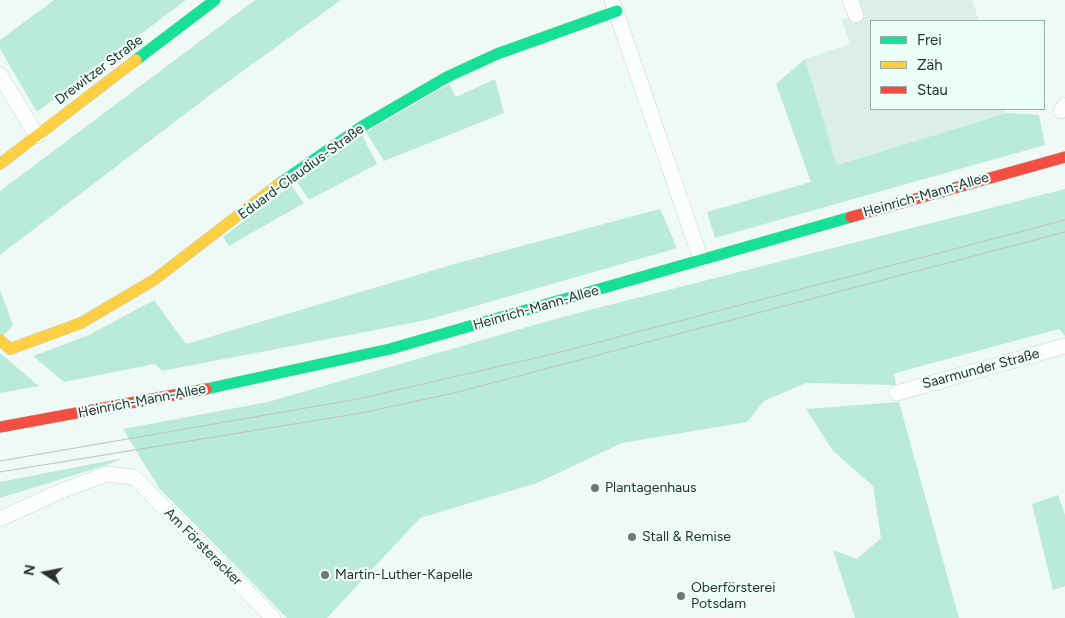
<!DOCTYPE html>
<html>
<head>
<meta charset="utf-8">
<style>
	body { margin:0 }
	#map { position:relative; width:1065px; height:618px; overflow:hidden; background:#effaf6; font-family:Figtree,sans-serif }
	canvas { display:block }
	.legend { position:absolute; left:870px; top:20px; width:175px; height:90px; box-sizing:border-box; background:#ebfef7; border:1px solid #9eaca7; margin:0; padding:6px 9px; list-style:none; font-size:15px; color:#2a312f }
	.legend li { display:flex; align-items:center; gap:10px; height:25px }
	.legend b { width:25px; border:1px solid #9eaca7 }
	.north { position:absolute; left:20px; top:548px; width:50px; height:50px; -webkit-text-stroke:4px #ebfef7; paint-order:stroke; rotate:281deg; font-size:14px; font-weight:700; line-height:20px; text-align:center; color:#2a312f }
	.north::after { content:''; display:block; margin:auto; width:18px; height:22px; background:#2a312f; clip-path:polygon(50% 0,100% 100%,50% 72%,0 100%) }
</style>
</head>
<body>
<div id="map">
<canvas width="1065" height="618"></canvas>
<ul class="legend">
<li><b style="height:6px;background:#16e098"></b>Frei</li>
<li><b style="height:6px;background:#ffcf43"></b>Zäh</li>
<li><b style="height:6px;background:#f24e42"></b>Stau</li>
</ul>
<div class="north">N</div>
</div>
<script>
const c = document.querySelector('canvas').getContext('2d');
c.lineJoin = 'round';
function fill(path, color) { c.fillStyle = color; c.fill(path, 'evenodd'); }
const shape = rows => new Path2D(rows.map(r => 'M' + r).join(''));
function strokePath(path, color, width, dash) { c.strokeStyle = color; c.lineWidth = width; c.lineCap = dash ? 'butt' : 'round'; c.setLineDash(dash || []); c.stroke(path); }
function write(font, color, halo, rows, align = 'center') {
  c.font = font + ' Figtree,sans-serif'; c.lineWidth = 4.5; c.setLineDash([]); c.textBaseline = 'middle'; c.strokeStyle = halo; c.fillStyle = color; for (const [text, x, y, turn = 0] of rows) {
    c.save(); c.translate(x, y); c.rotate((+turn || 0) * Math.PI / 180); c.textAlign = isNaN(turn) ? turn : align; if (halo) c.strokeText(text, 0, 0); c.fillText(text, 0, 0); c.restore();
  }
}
const built = shape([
	[855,0,972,0,979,21,871,21,871,109,1005,109,1007,113,837,165,805,59,850,44,842,20,859,14]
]);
const green = shape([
	[54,0,186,0,37,112,0,49,0,40],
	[255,0,341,0,218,89,0,255,0,191],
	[805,59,837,165,1007,113,1039,115,1045,145,715,238,707,212,811,182,776,84],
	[495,79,504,113,384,161,366,132,449,84,456,97],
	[362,135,377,164,309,200,296,181],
	[291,185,304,203,229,246,223,237],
	[1065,189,1065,336,1059,329,903,371,894,374,896,385,806,383,764,401,747,422,622,443,537,483,420,518,327,618,287,618,159,488,123,429,268,402,562,317],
	[660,209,677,248,427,320,162,371,155,364,64,382,33,356,89,335,154,300,186,344,458,263],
	[0,290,13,325,0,339],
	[0,353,39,386,0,393],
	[899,402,913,453,959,618,855,618,833,550,857,559,881,538,873,486,833,451,806,409],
	[123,458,107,465,0,498,0,482],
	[1058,495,1065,515,1065,586,1053,590,1032,504]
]);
const street = shape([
	[612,0,701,260],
	[850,0,856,15],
	[0,75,37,136],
	[1061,111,1065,105],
	[897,393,1065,346],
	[0,519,61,491,107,474,134,477,273,618]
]);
const fast = shape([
	[136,60,215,0],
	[279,184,361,127,447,77,497,54,617,11],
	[206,389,390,349,851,217]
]);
const slow = shape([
	[0,164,136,60],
	[0,340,10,349,81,323,154,280,279,184]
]);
const jam = shape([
	[851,217,1065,157],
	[0,427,206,389]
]);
const tram = shape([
	[0,461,358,399,557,353,1065,220],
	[0,472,361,413,454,393,1065,232]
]);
const markers = [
	[595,488,5,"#6f7775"],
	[632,537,5,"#6f7775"],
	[325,575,5,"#6f7775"],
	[681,596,5,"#6f7775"]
];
const streetNames = [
	["Drewitzer Straße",99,70,-37],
	["Eduard-Claudius-Straße",301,172,-36],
	["Heinrich-Mann-Allee",926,195,-16],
	["Heinrich-Mann-Allee",536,308,-16],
	["Saarmunder Straße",981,369,-15],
	["Heinrich-Mann-Allee",142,401,-11],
	["Am Försteracker",203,547,45]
];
const poiNames = [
	["Plantagenhaus",605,488],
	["Stall & Remise",642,537],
	["Martin-Luther-Kapelle",335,575],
	["Oberförsterei",691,588],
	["Potsdam",691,604]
];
fill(built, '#dcefe7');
fill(green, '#baeada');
strokePath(street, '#ccd5d1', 16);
strokePath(fast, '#ccd5d1', 12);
strokePath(slow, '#ccd5d1', 12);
strokePath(jam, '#ccd5d1', 12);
strokePath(street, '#fdfefe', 15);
strokePath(fast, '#16e098', 11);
strokePath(slow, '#ffcf43', 11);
strokePath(jam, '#f24e42', 11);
strokePath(tram, '#bfc2c0', 1);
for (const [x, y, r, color] of markers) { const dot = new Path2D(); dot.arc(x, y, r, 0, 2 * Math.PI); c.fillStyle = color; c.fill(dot); strokePath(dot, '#ebfef7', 2); }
write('14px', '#2a312f', '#ebfef7', streetNames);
write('14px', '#2a312f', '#ebfef7', poiNames, 'left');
</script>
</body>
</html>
